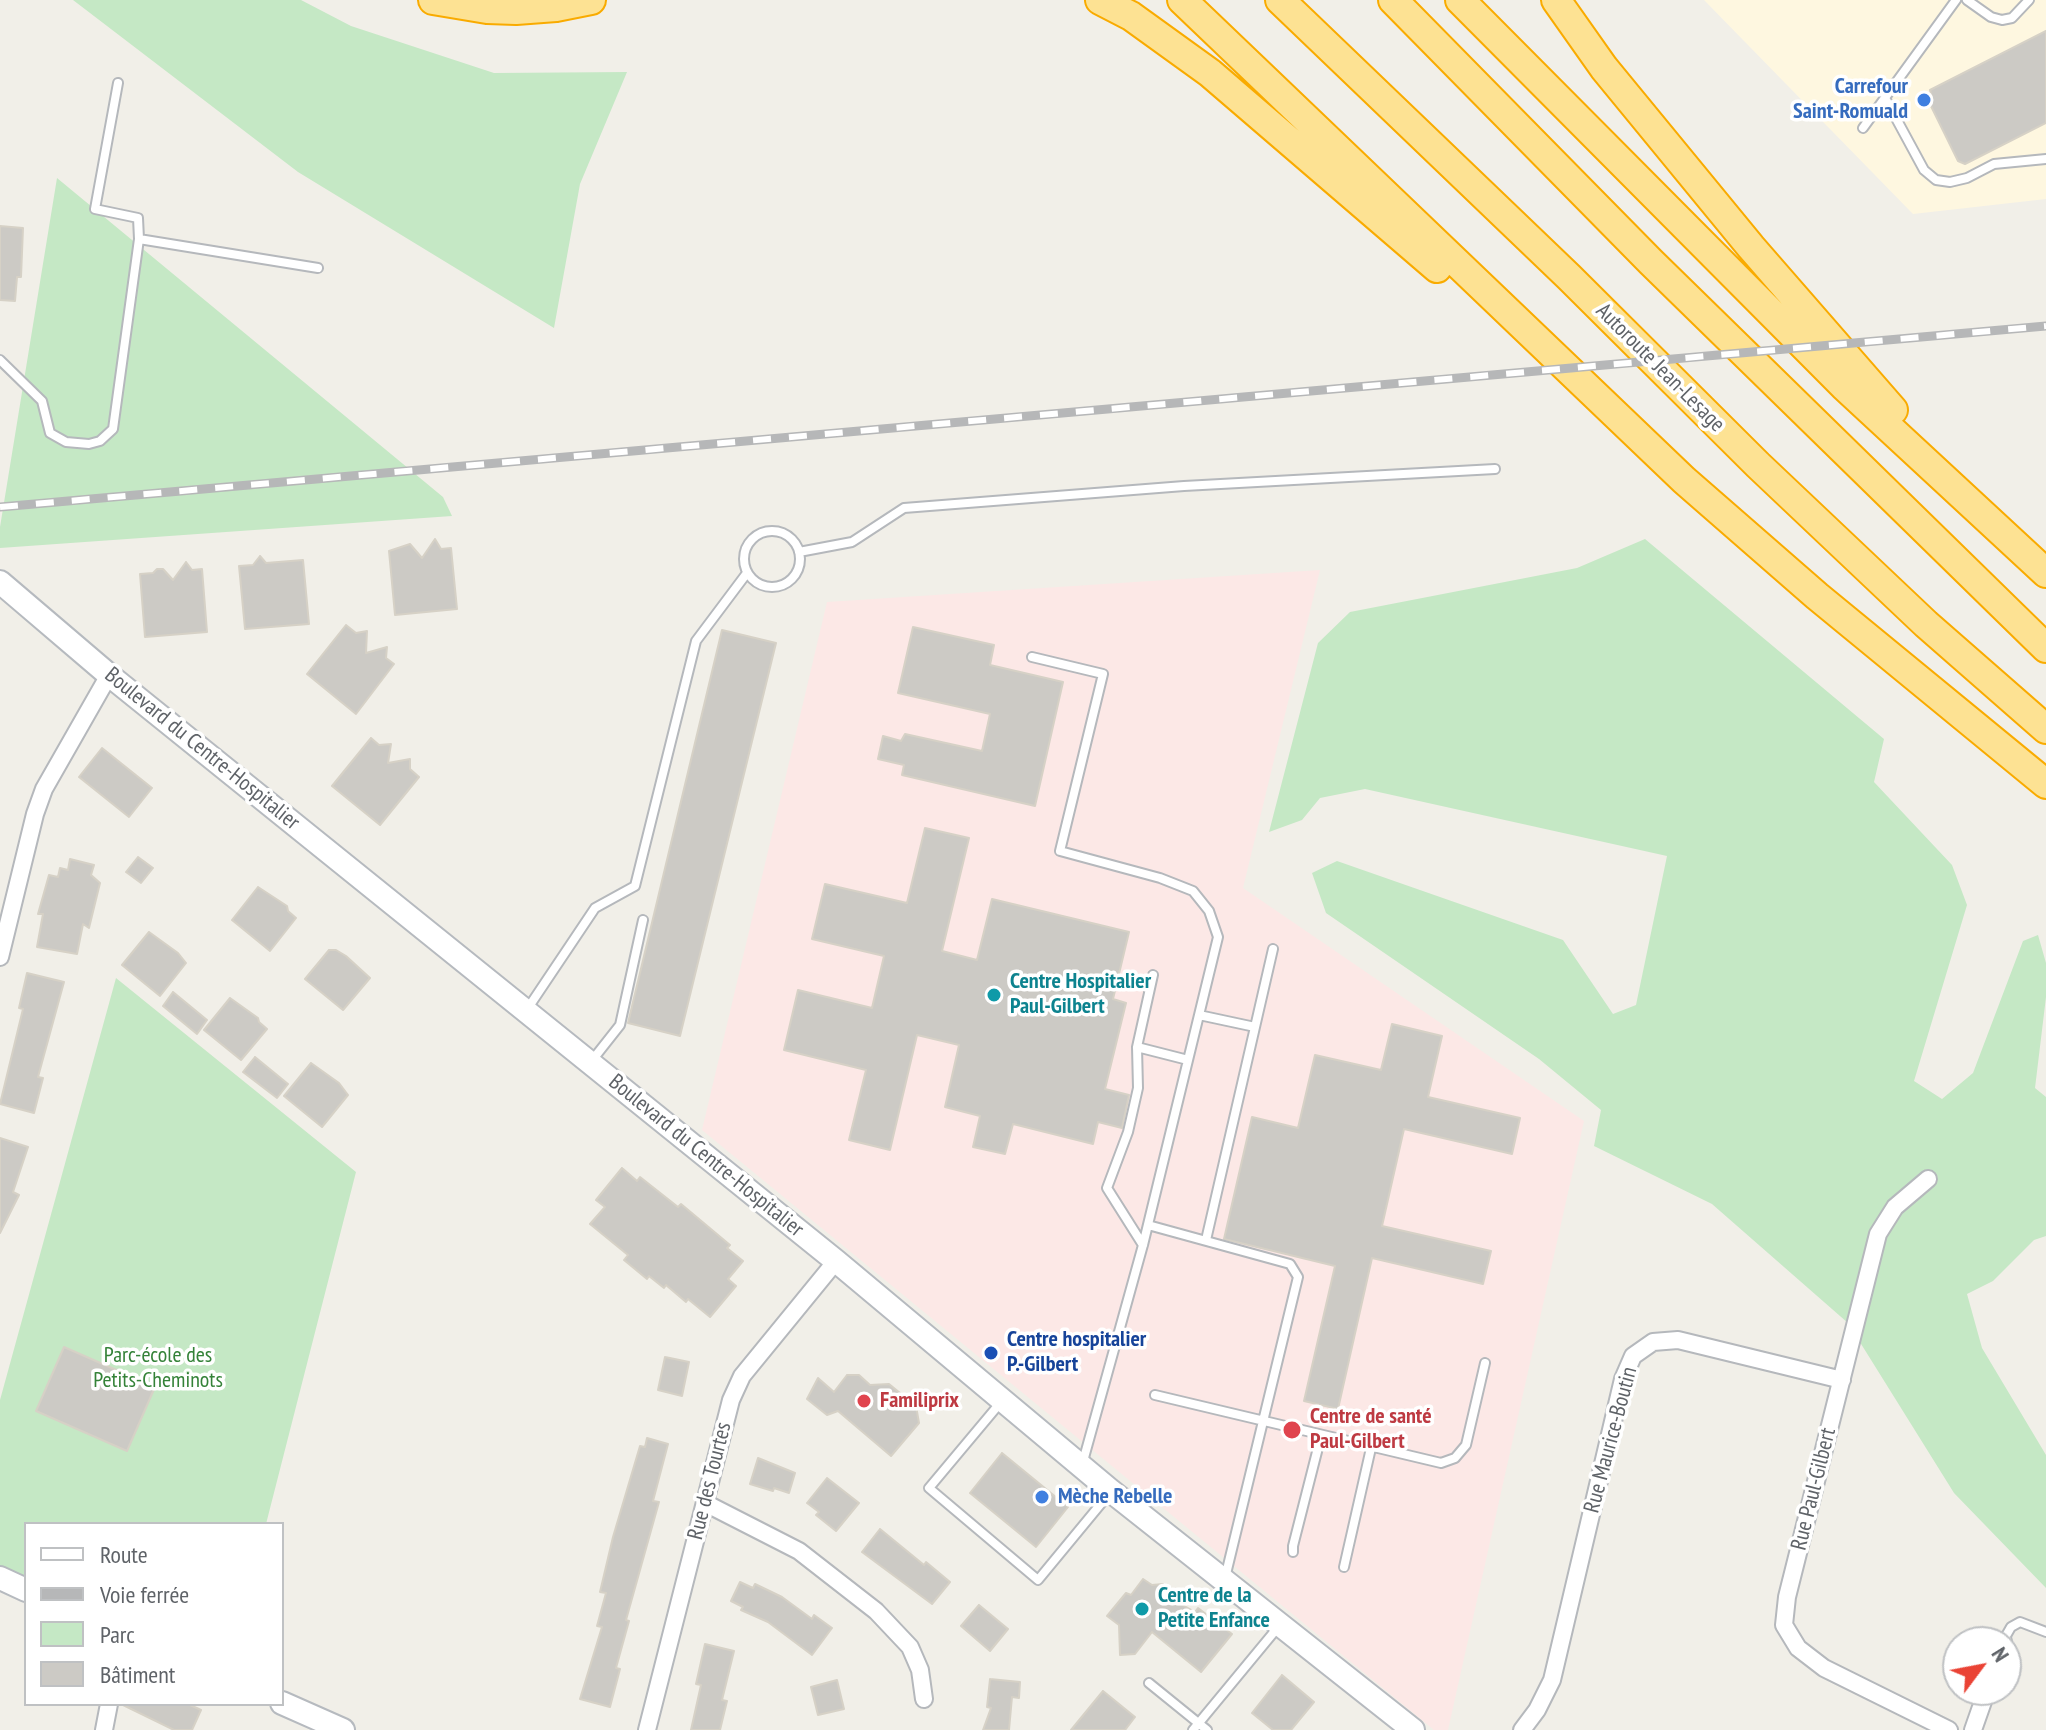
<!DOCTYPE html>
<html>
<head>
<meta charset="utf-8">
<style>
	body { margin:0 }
	#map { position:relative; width:2046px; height:1730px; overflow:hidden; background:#f1efe8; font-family:"PT Sans Narrow",sans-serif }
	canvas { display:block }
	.legend { position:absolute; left:24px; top:1522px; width:260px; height:184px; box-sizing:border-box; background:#fff; border:2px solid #bfc1c3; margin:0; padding:10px 14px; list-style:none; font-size:24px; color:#5f6368 }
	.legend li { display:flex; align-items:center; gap:16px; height:40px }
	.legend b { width:40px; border:2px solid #bfc1c3 }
	.north { position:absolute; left:1942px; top:1626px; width:80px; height:80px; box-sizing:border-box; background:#fff; border:2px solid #bfc1c3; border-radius:50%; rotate:58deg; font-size:22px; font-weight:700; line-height:32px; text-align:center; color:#5f6368 }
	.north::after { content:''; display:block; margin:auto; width:28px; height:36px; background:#ea4335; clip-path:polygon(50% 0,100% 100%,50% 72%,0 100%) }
</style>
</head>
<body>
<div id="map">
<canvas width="2046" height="1730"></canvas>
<ul class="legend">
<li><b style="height:10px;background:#fff"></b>Route</li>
<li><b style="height:10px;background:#b6b7b8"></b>Voie ferrée</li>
<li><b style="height:22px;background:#c5e8c5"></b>Parc</li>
<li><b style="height:22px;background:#cccac5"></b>Bâtiment</li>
</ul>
<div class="north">N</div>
</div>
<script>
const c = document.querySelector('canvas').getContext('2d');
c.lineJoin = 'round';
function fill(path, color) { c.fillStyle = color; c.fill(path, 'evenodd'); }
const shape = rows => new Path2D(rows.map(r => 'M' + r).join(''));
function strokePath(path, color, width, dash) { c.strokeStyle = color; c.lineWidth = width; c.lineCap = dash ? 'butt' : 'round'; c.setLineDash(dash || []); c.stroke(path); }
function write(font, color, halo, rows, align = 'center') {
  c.font = font + ' "PT Sans Narrow",sans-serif'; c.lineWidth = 7; c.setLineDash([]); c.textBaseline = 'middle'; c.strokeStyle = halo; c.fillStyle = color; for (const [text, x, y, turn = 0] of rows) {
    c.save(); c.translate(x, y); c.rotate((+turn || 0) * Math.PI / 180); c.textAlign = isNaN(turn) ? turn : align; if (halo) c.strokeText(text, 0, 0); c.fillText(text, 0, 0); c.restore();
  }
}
const commercial = shape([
	[1704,0,2046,0,2046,199,1913,214]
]);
const medical = shape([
	[1320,570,1243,888,1584,1121,1448,1730,1434,1730,702,1130,827,602]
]);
const green = shape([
	[73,0,301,0,351,26,494,73,627,72,580,184,554,328,298,172],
	[57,178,443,497,452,516,0,548,0,527],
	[1645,539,1884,739,1874,782,1952,865,1967,905,1914,1081,1942,1099,1973,1073,2023,941,2038,935,2046,963,2046,997,2035,1088,2046,1097,2046,1236,2034,1240,1993,1281,1967,1294,1982,1348,2046,1455,2046,1588,1954,1493,1848,1323,1712,1204,1594,1146,1601,1110,1539,1059,1326,913,1312,873,1337,861,1563,940,1613,1014,1636,1005,1667,856,1365,789,1320,798,1302,820,1269,832,1318,643,1350,612,1577,568],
	[116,978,356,1172,266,1524,26,1524,26,1589,0,1577,0,1400]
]);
const building = shape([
	[2046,31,2046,123,1965,164,1958,161,1926,96,1931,94,1930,90,2046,31],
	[0,226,23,228,21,277,17,277,15,301,0,300,0,226],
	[435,539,441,549,451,548,457,609,395,615,389,551,410,544,422,558,435,539],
	[260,556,266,563,303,560,309,624,245,629,239,566,253,565,260,556],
	[186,562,192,570,202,569,207,632,145,637,140,574,153,573,157,569,163,569,173,580,186,562],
	[346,625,356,633,367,631,366,653,387,647,386,658,394,664,356,714,307,674,346,625],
	[913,627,994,645,990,665,1063,682,1035,806,902,775,904,765,878,759,883,736,901,741,905,734,982,751,990,714,898,693,913,627],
	[722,630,776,643,680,1036,628,1023,722,630],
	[371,738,379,745,391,744,388,763,410,759,410,769,419,777,380,825,332,786,371,738],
	[102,748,152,788,129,817,79,777,102,748],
	[925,828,969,838,942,951,977,960,992,899,1129,932,1113,999,1126,1003,1105,1089,1129,1095,1122,1128,1098,1122,1093,1144,1013,1124,1005,1154,973,1147,980,1116,945,1107,959,1045,917,1035,890,1150,849,1140,866,1070,784,1050,798,990,872,1008,884,956,812,939,825,884,907,903,925,828],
	[138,857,153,868,141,883,126,872,138,857],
	[70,859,94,865,91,875,100,883,89,928,83,924,77,954,37,947,43,914,38,914,49,875,58,877,60,868,68,870,70,859],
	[258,887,287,906,288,911,296,918,270,951,232,920,258,887],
	[149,932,178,953,186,963,160,996,122,965,149,932],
	[329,950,336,950,346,956,370,978,343,1010,305,979,329,950],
	[27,973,64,982,38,1077,43,1078,34,1113,0,1104,23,1009,19,1008,27,973],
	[173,992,207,1020,197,1034,163,1006,173,992],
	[230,998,258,1018,259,1022,267,1029,241,1060,204,1030,230,998],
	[1392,1024,1442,1036,1428,1097,1520,1118,1512,1154,1404,1129,1382,1226,1491,1251,1483,1284,1372,1258,1338,1409,1304,1401,1335,1266,1224,1239,1252,1117,1298,1128,1315,1055,1381,1070,1392,1024],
	[255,1057,288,1084,277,1098,243,1072,255,1057],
	[311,1063,339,1083,348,1095,322,1127,284,1096,311,1063],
	[0,1138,28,1147,13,1192,19,1195,0,1233,0,1138],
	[622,1168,637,1181,640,1177,678,1207,681,1204,730,1245,727,1248,743,1261,728,1279,736,1286,710,1317,688,1299,686,1302,666,1285,664,1288,649,1276,647,1279,624,1260,628,1255,590,1224,605,1207,596,1200,622,1168],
	[64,1347,155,1387,127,1451,36,1411,64,1347],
	[665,1357,689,1362,682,1396,658,1390,665,1357],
	[847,1375,859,1375,870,1385,889,1384,916,1406,919,1423,891,1456,838,1411,827,1415,807,1399,818,1378,834,1392,847,1375],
	[647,1438,668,1444,653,1501,659,1502,626,1620,629,1621,616,1668,620,1669,610,1707,580,1699,602,1627,597,1626,606,1593,600,1592,613,1537,640,1446,645,1447,647,1438],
	[1002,1453,1068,1507,1036,1547,970,1493,1002,1453],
	[758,1458,795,1473,789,1493,774,1488,773,1491,750,1484,758,1458],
	[827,1478,859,1503,836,1531,816,1515,819,1512,807,1503,827,1478],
	[880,1529,924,1565,926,1562,950,1582,932,1604,862,1552,880,1529],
	[1143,1579,1152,1585,1163,1584,1165,1595,1195,1612,1198,1608,1232,1634,1201,1672,1152,1632,1135,1654,1120,1655,1119,1625,1107,1616,1126,1593,1131,1595,1143,1579],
	[740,1582,753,1588,755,1584,782,1597,812,1619,814,1615,832,1628,812,1655,768,1622,741,1610,743,1607,731,1601,740,1582],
	[979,1605,1008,1629,990,1651,961,1626,979,1605],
	[705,1644,734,1651,722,1700,727,1701,720,1730,691,1730,701,1685,696,1684,705,1644],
	[1282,1675,1314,1702,1291,1730,1273,1730,1252,1713,1282,1675],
	[990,1679,1020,1682,1019,1698,1012,1697,1009,1730,983,1730,991,1708,987,1707,990,1679],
	[837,1680,844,1709,818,1715,811,1687,837,1680],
	[1103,1691,1135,1717,1125,1730,1071,1730,1103,1691],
	[121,1704,188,1704,201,1710,192,1730,174,1730,121,1704]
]);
const lane = shape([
	[1967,0,1991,17,2002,20,2012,18,2029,0],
	[118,83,95,209,138,218,139,239],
	[1885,98,1924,170,1936,180,1950,182,1967,178,1994,164,2046,159],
	[1863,128,1956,0],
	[0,360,42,401,50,433,66,442,89,444,100,441,113,429,139,239,318,268],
	'744 559a28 28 0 1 1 56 0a28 28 0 1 1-56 0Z',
	[799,552,852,542,904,508,1184,486,1495,469],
	[1032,657,1103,674,1060,851,1160,878,1193,891,1209,911,1218,937,1143,1245,1082,1465],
	[526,1011,595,908,635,886,696,641,747,573],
	[1199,1015,1255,1027],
	[1137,1047,1188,1060],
	[590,1063,620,1025,643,920],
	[1148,1225,1290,1264,1298,1277,1225,1578],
	[1206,1240,1273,949],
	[1143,1245,1107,1188,1128,1132,1138,1088,1137,1047,1153,975],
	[1155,1395,1441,1463,1455,1458,1466,1445,1485,1363],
	[1001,1402,929,1488,1038,1580,1109,1494],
	[1293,1552,1293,1546,1321,1436],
	[1344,1567,1371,1448],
	[2003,1641,2011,1627,2020,1622,2046,1632],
	[1149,1683,1207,1730],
	[1193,1730,1279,1626]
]);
const street = shape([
	[0,957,35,814,44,789,109,675],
	[1928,1179,1895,1207,1878,1234,1787,1597,1784,1625,1798,1648,1824,1668,1949,1730],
	[705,1503,799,1551,876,1611,910,1647,920,1670,924,1699],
	[2003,1642,2003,1641],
	[104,1730,109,1704],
	[647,1730,731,1400,742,1376,836,1261],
	[1522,1730,1537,1710,1552,1680,1623,1379,1633,1356,1653,1342,1678,1340,1842,1380],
	[1973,1730,1987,1690]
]);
const secondary = shape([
	[0,582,109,675,836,1261,1111,1491,1413,1730],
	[0,1578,26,1590],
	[282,1703,343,1730]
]);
const highway = shape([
	[433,0,487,9,516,10,556,7,591,0],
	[1100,0,1131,16,1210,73,1437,268],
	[1182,0,1684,480,1817,596,2046,784],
	[1280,0,1569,277,1758,465,1926,624,2046,729],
	[1393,0,1651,262,2046,648],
	[1460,0,1844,386,2046,573],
	[1556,0,1604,68,1751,247,1893,410]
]);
const rail = shape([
	[0,507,2046,326]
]);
const markers = [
	[1924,100,8,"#3f7fe0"],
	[994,995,8,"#0f9aa8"],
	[991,1353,8,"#1a4fb4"],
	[864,1401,8,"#e0444e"],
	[1292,1430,10,"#e0444e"],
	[1042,1497,8,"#3f7fe0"],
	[1142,1609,8,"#0f9aa8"]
];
const shopNames = [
	["Carrefour",1908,87],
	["Saint-Romuald",1908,112],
	["Mèche Rebelle",1058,1497,"left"]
];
const streetNames = [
	["Autoroute Jean-Lesage",1660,368,45],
	["Boulevard du Centre-Hospitalier",202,749,39],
	["Boulevard du Centre-Hospitalier",706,1156,39],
	["Rue Maurice-Boutin",1611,1440,-75],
	["Rue des Tourtes",710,1481,-76],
	["Rue Paul-Gilbert",1814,1489,-76]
];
const cultureNames = [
	["Centre Hospitalier",1010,982],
	["Paul-Gilbert",1010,1007],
	["Centre de la",1158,1596],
	["Petite Enfance",1158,1621]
];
const transitNames = [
	["Centre hospitalier",1007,1340],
	["P.-Gilbert",1007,1365]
];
const parkNames = [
	["Parc-école des",158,1356],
	["Petits-Cheminots",158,1381]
];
const healthNames = [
	["Familiprix",880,1401],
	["Centre de santé",1310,1417],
	["Paul-Gilbert",1310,1442]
];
fill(commercial, '#fef7e0');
fill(medical, '#fce8e6');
fill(green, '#c5e8c5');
fill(building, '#cccac5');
strokePath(building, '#d6d1c6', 2);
strokePath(lane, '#b5b8bc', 12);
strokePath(street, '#b5b8bc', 20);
strokePath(secondary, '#b6babf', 26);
strokePath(highway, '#f9ab00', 32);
strokePath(lane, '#fff', 8);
strokePath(street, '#fff', 16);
strokePath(secondary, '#fff', 22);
strokePath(highway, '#fde293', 28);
strokePath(rail, '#b6b7b8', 9);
strokePath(rail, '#fff', 6, [18]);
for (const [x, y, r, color] of markers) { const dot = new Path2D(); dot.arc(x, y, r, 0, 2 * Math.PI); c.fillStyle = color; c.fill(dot); strokePath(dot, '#fff', 3); }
write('bold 22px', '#366cbe', '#fff', shopNames, 'right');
write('22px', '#5f6368', '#fff', streetNames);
write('bold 22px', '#0d838f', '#fff', cultureNames, 'left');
write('bold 22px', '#164399', '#fff', transitNames, 'left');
write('22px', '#348238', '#fff', parkNames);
write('bold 22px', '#be3a42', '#fff', healthNames, 'left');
</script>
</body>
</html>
